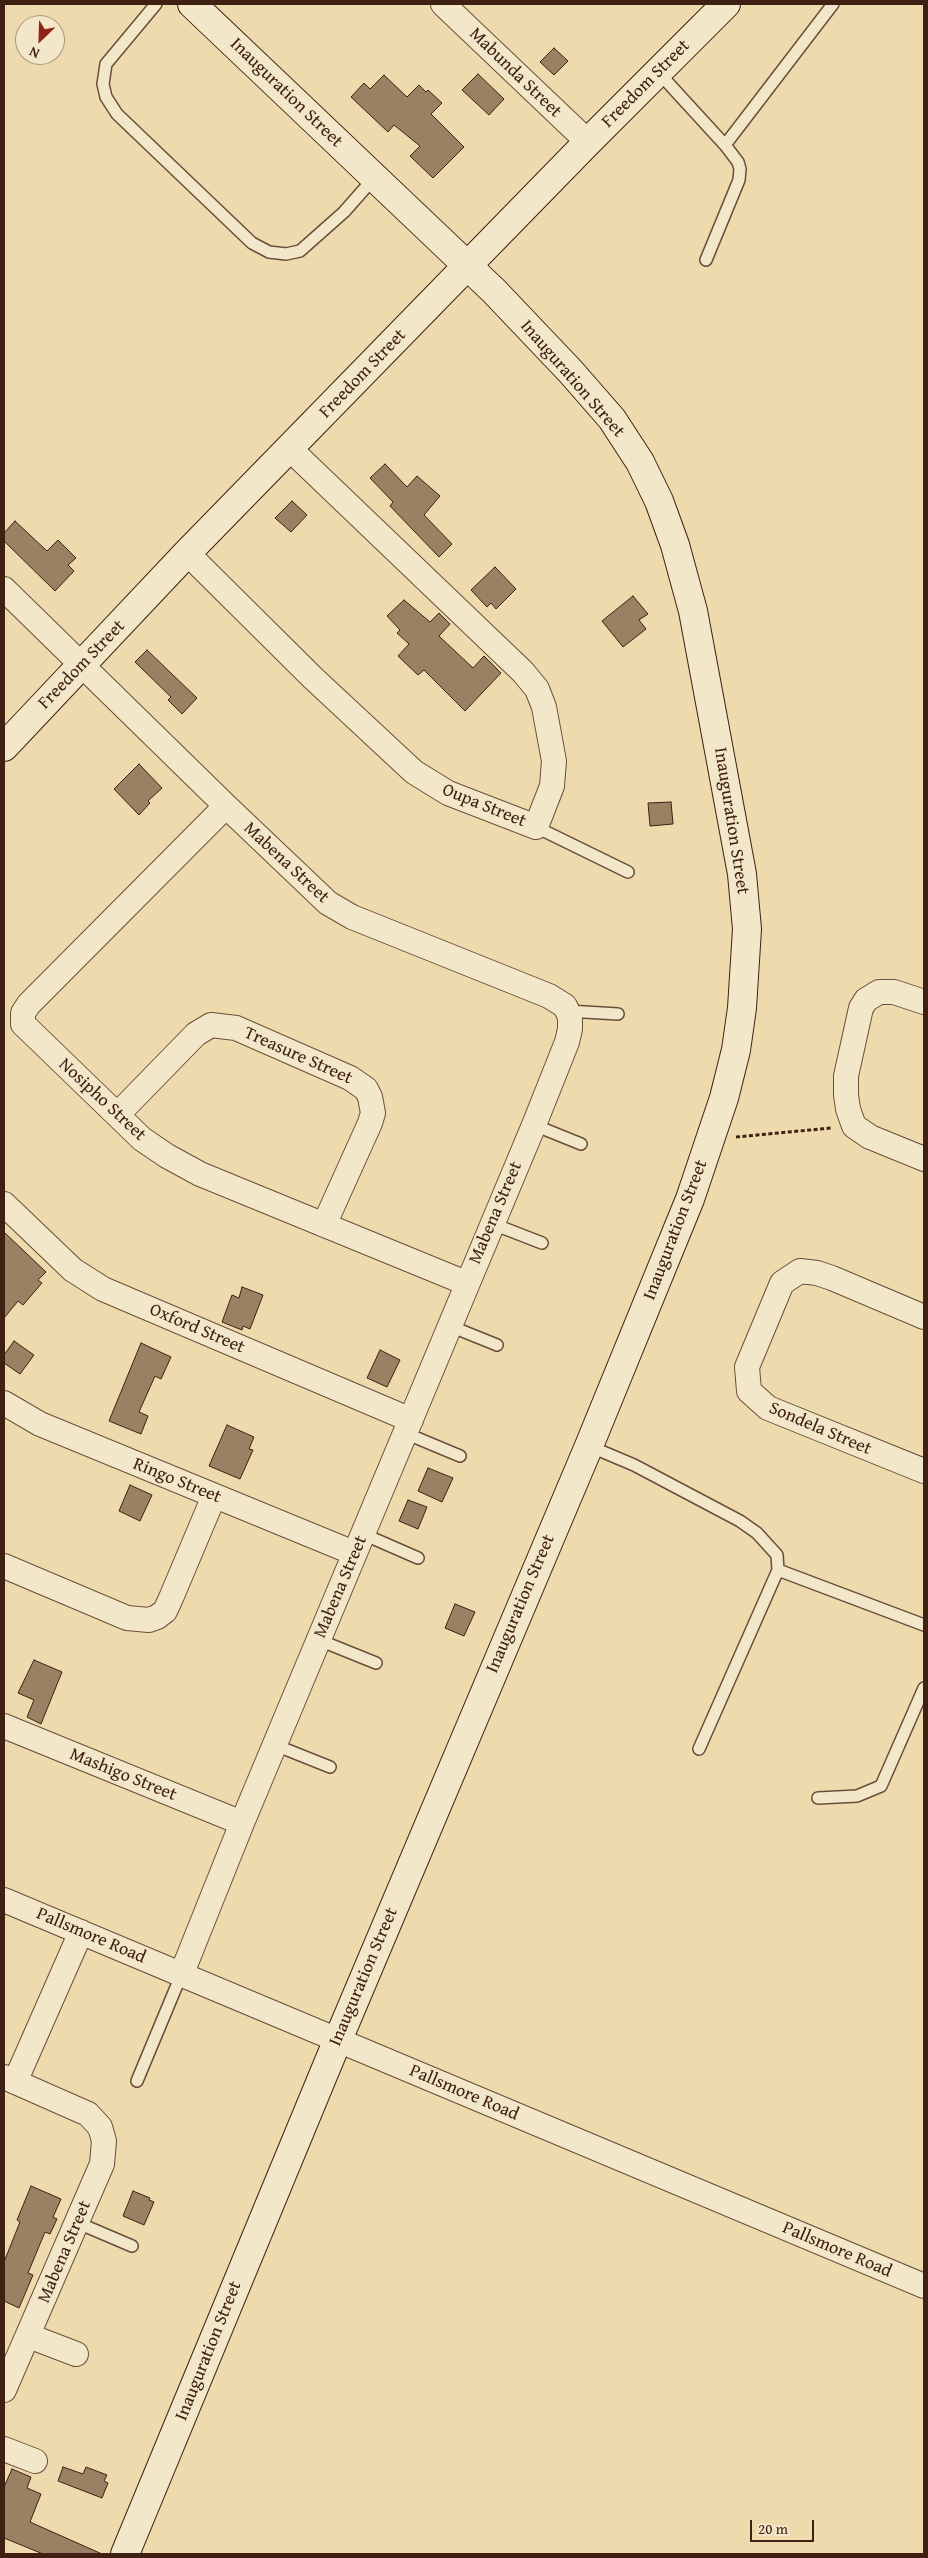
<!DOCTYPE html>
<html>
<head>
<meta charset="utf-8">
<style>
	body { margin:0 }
	#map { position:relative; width:928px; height:2558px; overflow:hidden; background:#eddaad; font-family:"Gentium Book Plus",serif }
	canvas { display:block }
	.frame { position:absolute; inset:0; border:5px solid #402013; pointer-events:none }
	.north { position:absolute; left:15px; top:15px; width:50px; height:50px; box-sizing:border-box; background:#f3e7ca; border:1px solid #ab9781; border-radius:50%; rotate:204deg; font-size:14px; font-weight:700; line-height:20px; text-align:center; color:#402013 }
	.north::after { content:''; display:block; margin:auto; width:18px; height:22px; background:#8f2418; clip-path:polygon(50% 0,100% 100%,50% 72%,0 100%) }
	.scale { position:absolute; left:750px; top:2520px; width:64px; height:22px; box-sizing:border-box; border:2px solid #402013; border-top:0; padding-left:6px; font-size:15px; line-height:18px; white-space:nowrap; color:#402013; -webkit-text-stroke:4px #f3e7ca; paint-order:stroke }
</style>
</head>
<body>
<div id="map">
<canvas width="928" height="2558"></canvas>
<div class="frame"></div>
<div class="north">N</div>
<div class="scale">20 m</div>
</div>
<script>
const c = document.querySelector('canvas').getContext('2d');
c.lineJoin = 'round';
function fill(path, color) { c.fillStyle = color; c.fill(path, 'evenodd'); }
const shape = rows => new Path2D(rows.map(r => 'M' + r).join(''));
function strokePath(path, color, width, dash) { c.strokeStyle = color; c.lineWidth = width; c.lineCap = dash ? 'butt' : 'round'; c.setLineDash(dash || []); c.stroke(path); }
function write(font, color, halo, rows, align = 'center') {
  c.font = font + ' "Gentium Book Plus",serif'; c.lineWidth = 4; c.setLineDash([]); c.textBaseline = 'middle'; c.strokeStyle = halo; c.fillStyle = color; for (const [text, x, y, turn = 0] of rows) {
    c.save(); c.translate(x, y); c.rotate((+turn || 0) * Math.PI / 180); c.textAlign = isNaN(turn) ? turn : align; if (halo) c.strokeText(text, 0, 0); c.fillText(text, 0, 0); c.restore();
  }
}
const building = shape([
	[554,48,568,61,554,75,540,62,554,48],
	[478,74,504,99,489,115,462,90,478,74],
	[384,75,407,97,419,85,426,92,428,90,442,103,431,114,464,147,433,178,410,156,420,146,394,125,388,132,351,97,364,83,370,89,384,75],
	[385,464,407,487,417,476,440,496,424,515,452,544,439,557,390,506,393,502,370,478,385,464],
	[292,501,307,515,291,532,275,518,292,501],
	[15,521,47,551,58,540,76,558,68,565,74,571,55,591,4,541,4,533,15,521],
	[495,567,516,589,496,609,491,603,487,607,471,590,495,567],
	[633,596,648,614,639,620,646,629,623,647,602,621,633,596],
	[404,600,430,622,439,613,450,624,439,636,473,668,484,656,501,673,465,711,424,670,418,675,398,656,409,644,397,633,400,630,387,616,404,600],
	[147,650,197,698,182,714,168,700,171,697,135,662,147,650],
	[139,764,162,788,148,801,150,803,139,815,114,789,139,764],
	[671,802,673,824,650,826,648,803,671,802],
	[4,1232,46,1272,38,1280,42,1283,23,1305,18,1301,4,1318,4,1232],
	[242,1287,263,1295,250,1329,243,1326,242,1330,222,1322,232,1295,239,1298,242,1287],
	[14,1341,34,1355,20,1374,4,1363,4,1355,14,1341],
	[141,1343,171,1357,161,1379,155,1376,139,1412,148,1416,141,1434,109,1421,141,1343],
	[380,1350,400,1360,387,1387,367,1378,380,1350],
	[227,1425,254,1437,249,1449,253,1450,240,1479,209,1466,227,1425],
	[428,1468,453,1478,442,1502,418,1491,428,1468],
	[130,1485,152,1495,140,1521,119,1511,130,1485],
	[408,1500,427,1507,418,1529,399,1521,408,1500],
	[455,1604,475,1612,464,1636,445,1628,455,1604],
	[34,1660,62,1672,41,1724,27,1717,34,1700,18,1693,34,1660],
	[31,2186,61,2199,53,2217,57,2219,50,2234,45,2232,28,2273,33,2275,19,2308,4,2301,4,2262,20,2222,17,2220,31,2186],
	[133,2191,150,2198,149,2200,154,2202,144,2225,123,2216,133,2191],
	[63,2467,83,2474,86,2467,107,2475,104,2481,108,2483,102,2498,58,2481,63,2467],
	[12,2469,31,2477,27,2488,41,2494,30,2522,102,2554,43,2554,4,2538,4,2487,12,2469]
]);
const path = shape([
	[736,1137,831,1128]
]);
const lane = shape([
	[156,4,106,64,103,84,106,97,117,114,252,243,269,252,286,254,300,251,344,212,374,178],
	[659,73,725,145,738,162,740,169,739,180,706,260],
	[725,145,833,4],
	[536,827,628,872],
	[568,1011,618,1014],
	[534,1125,581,1144],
	[493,1224,542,1243],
	[450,1326,497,1345],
	[405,1433,460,1456],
	[589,1446,634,1465,740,1521,757,1533,777,1555,778,1570,699,1749],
	[363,1534,418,1558],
	[778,1570,924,1625],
	[319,1640,376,1663],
	[275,1745,330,1767],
	[818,1798,857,1796,881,1786,924,1688],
	[137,2081,182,1973],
	[78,2223,132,2246]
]);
const street = shape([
	[443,4,588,142],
	[187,553,313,678,414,772,448,793,536,827,552,786,554,761,544,707,537,689,523,672,290,449],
	[4,589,226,806,328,903,352,917,549,996,565,1006,570,1017,570,1029,567,1042,534,1125,242,1823,182,1973],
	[226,806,29,1004,23,1013,23,1024,142,1139,167,1156,200,1174,466,1283],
	[924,1002,894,992,879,992,866,1000,861,1008,846,1076,846,1095,848,1109,854,1126,870,1137,924,1159],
	[117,1115,196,1034,211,1025,236,1028,350,1078,366,1089,370,1097,373,1113,370,1123,324,1225],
	[4,1204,73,1270,103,1289,411,1420],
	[924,1317,832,1278,817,1273,800,1271,782,1283,747,1367,749,1391,768,1408,924,1471],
	[4,1403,40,1424,354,1553],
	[4,1566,127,1618,149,1620,157,1617,165,1611,171,1598,214,1496],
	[4,1726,242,1823],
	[4,1900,924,2286],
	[4,2077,88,2114,100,2127,104,2141,102,2164,4,2390],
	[15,2082,81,1932],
	[29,2336,76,2354],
	[4,2449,35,2461]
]);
const secondary = shape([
	[4,747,187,553,588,142,726,4],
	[125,2554,329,2061,589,1446,690,1199,724,1098,736,1050,742,1008,747,929,742,874,693,611,675,545,659,501,640,462,612,419,571,372,494,291,192,4]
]);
const streetNames = [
	["Mabunda Street",515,73,44],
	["Freedom Street",646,84,-45],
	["Inauguration Street",286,93,44],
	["Freedom Street",363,374,-46],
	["Inauguration Street",572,379,49],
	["Freedom Street",82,665,-46],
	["Oupa Street",484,806,22],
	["Inauguration Street",731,821,81],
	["Mabena Street",286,863,43],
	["Treasure Street",298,1056,24],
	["Nosipho Street",102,1100,43],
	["Mabena Street",496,1213,-67],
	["Inauguration Street",676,1230,-69],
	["Oxford Street",197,1329,23],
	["Sondela Street",820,1429,23],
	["Ringo Street",177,1481,22],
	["Mabena Street",341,1587,-67],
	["Inauguration Street",521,1604,-67],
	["Mashigo Street",123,1775,22],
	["Pallsmore Road",91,1936,23],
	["Inauguration Street",364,1977,-67],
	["Pallsmore Road",464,2093,23],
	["Pallsmore Road",837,2250,23],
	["Mabena Street",65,2252,-67],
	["Inauguration Street",209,2351,-68]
];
fill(building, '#9a8163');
strokePath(building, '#402013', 1);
strokePath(lane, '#6b4e3a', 14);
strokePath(street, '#6b4e3a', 26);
strokePath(secondary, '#402013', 30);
strokePath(path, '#402013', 3, [4, 2.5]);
strokePath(lane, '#f3e7ca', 11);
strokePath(street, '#f3e7ca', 24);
strokePath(secondary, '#f3e7ca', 28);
write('18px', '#402013', '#f3e7ca', streetNames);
</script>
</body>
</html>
